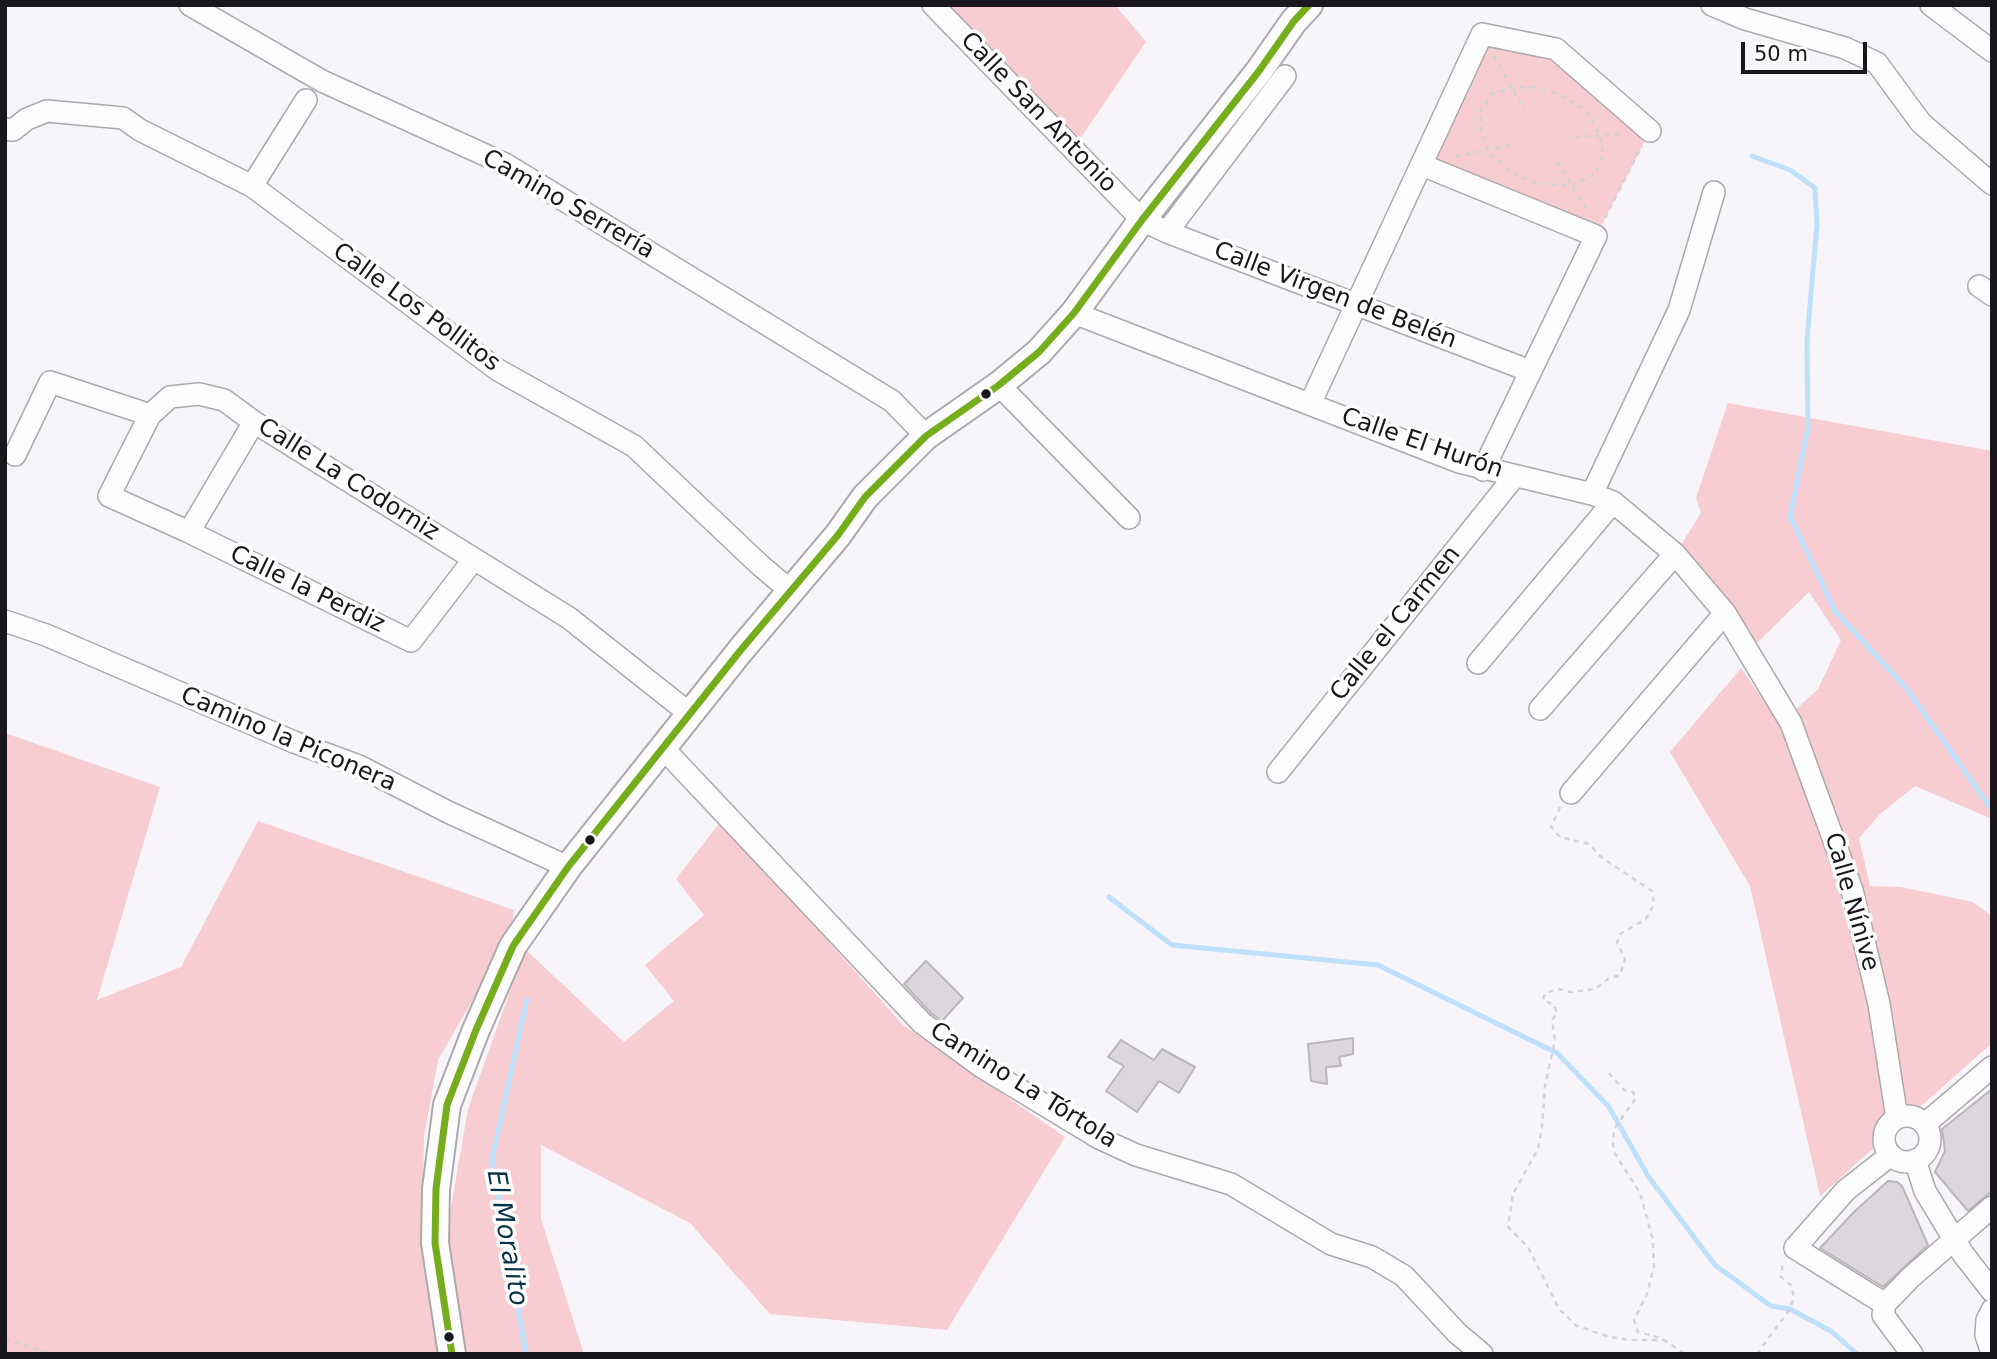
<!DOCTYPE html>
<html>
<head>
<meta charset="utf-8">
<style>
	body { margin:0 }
	#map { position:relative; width:1997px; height:1359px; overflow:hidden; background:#f7f4fa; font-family:"DejaVu Sans",sans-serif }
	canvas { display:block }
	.frame { position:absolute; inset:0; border:7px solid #19171c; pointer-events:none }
	.scale { position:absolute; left:1741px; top:42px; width:126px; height:32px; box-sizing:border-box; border:4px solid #19171c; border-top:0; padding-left:9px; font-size:21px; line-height:24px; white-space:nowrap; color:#19171c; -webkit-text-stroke:5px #fff; paint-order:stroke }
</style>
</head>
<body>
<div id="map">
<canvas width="1997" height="1359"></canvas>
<div class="frame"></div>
<div class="scale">50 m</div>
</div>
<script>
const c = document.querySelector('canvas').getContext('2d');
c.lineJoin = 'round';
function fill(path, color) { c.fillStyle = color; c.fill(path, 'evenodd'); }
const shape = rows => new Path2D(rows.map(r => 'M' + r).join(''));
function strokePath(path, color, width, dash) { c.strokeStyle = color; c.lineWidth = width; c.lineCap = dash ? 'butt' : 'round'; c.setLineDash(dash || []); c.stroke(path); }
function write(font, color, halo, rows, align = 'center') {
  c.font = font + ' "DejaVu Sans",sans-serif'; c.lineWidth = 7; c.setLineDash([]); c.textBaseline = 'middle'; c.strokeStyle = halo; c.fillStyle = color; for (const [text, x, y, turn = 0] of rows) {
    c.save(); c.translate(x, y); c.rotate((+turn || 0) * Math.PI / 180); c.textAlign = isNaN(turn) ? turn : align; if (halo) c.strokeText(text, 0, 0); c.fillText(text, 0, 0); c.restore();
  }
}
const green = shape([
	[934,5,1115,5,1146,42,1073,149],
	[1482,34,1556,49,1650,131,1596,236,1422,165],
	[1728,403,1992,451,1992,819,1915,786,1880,814,1859,838,1870,886,1901,887,1973,902,1992,916,1992,1043,1820,1196,1750,886,1670,752,1741,668,1780,724,1818,689,1841,640,1809,592,1756,644,1679,548,1701,513,1696,498],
	[5,733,160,787,97,1000,181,967,258,821,514,910,510,935,438,1060,424,1136,422,1247,439,1354,5,1354],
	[721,821,903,1025,1065,1137,947,1330,770,1314,690,1223,541,1145,541,1219,584,1354,464,1354,444,1247,468,1109,525,949,624,1042,674,1001,645,965,704,915,676,879]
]);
const stream = shape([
	[1752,156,1790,170,1815,188,1817,224,1807,340,1808,428,1790,516,1835,611,1907,689,1992,810],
	[1109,897,1172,945,1378,965,1557,1053,1609,1107,1648,1176,1715,1265,1771,1306,1790,1309,1831,1331,1857,1354],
	[526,1354,492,1159,527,999]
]);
const building = shape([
	[926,961,963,998,942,1021,931,1013,904,984,926,961],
	[1353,1038,1353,1054,1339,1057,1341,1066,1326,1067,1327,1084,1311,1081,1308,1044,1353,1038],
	[1121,1040,1154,1060,1162,1049,1195,1067,1179,1093,1159,1081,1137,1112,1106,1091,1124,1066,1108,1057,1121,1040],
	[1992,1089,1992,1191,1968,1211,1935,1172,1945,1151,1942,1129,1992,1089],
	[1888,1181,1897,1182,1902,1186,1928,1245,1883,1287,1820,1248,1854,1212,1888,1181]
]);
const path = shape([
	[1494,56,1525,111],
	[1532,87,1558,94,1587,111,1600,136,1603,153,1596,173,1572,186,1536,183,1510,172,1487,150,1481,132,1480,111,1492,94,1512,88,1532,87],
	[1575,137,1624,134],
	[1456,157,1514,144],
	[1557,162,1588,212],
	[1605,218,1642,146],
	[1560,807,1551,827,1560,837,1589,844,1601,857,1652,891,1654,904,1646,919,1620,934,1617,943,1625,959,1620,975,1608,979,1595,989,1571,992,1558,989,1545,993,1543,1000,1554,1005,1557,1013,1552,1020,1555,1040,1545,1086,1542,1127,1538,1149,1513,1194,1508,1227,1528,1247,1559,1309,1577,1326,1607,1336,1628,1340,1665,1340],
	[1609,1073,1624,1090,1633,1092,1636,1098,1614,1129,1613,1144,1615,1154,1640,1193,1653,1240,1654,1267,1647,1294,1634,1320,1638,1332,1661,1338,1685,1354],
	[5,1339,53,1354],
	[1757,1354,1790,1309,1794,1297,1791,1285,1781,1277,1783,1262]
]);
const minor = shape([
	[190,5,322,81,505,164,892,401,926,436],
	[933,5,1142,220,1167,232,1530,371],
	[1712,5,1745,19,1845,48,1877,63,1921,123,1992,184],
	[1931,5,1992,51],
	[5,129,13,130,27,119,47,111,123,118,140,130,252,186,498,370,634,446,761,566,792,592],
	[1422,165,1596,236,1483,470],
	[252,186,306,100],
	[1167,232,1285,76],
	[1979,286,1992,295],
	[1074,313,1459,462,1592,494,1613,502,1675,554,1725,613,1791,723,1852,890,1879,1004,1897,1118],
	[999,385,1129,518],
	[1310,404,1482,34,1556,49,1650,131],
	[150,415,109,496,189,532,411,641,474,559],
	[15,455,50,382,150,415,170,397,199,394,224,400,254,422,569,618,690,714],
	[1592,494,1679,310,1714,192],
	[189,532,254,422],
	[5,621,46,635,294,742,359,766,448,812,568,867],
	[1478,663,1613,502],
	[1540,709,1675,554],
	[663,748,922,1023,982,1067,1099,1138,1136,1155,1231,1184,1331,1244,1372,1257,1404,1276,1457,1333,1482,1354],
	[1278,772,1514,477],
	[1571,793,1725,613],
	'1884 1139a23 23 0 1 1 46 0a23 23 0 1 1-46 0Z',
	[1925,1124,1992,1067],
	[1915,1160,1925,1191,1963,1254,1992,1291],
	[1885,1304,1795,1248,1846,1190,1891,1155],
	[1885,1304,1910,1278,1992,1207],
	[1885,1304,1883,1315,1912,1354],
	[1992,1310,1987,1320,1986,1335,1992,1353]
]);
const major = shape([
	[452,1354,435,1243,436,1189,447,1105,476,1030,513,946,568,867,740,651,838,535,865,497,926,436,999,385,1039,352,1074,313,1142,220,1259,71,1294,21,1309,5]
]);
const bus1 = shape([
	[452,1354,435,1243,436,1189,447,1105,476,1030,513,946,568,867,740,651,838,535,865,497,926,436,999,385,1039,352,1074,313,1142,220,1259,71,1294,21,1309,5]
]);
const markers = [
	[986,394,6,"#19171c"],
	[590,840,6,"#19171c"],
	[449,1337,6,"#19171c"]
];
const streetNames = [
	["Calle San Antonio",1038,113,46],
	["Camino Serrería",568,205,30],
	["Calle Virgen de Belén",1335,296,21],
	["Calle Los Pollitos",416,308,36],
	["Calle El Hurón",1422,444,19],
	["Calle La Codorniz",348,480,32],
	["Calle la Perdiz",307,590,26],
	["Calle el Carmen",1396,624,-51],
	["Camino la Piconera",288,740,23],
	["Calle Nínive",1851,902,74],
	["Camino La Tórtola",1023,1086,32]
];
const waterNames = [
	["El Moralito",506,1238,80]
];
fill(green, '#f8cdd1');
strokePath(stream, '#bee0fa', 5);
fill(building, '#dcd7dc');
strokePath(building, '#bab6ba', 2);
strokePath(minor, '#aba8ae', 24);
strokePath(major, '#aba8ae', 30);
strokePath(path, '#d3d3d5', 2.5, [5, 5]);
strokePath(minor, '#fefdfe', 21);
strokePath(major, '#fefdfe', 26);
strokePath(bus1, '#75ad1c', 7);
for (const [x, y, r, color] of markers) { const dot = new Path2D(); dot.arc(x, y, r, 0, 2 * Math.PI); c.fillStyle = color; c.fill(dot); strokePath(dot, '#fff', 2.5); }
write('24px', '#19171c', '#fff', streetNames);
write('italic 26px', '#083248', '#fff', waterNames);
</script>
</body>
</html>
